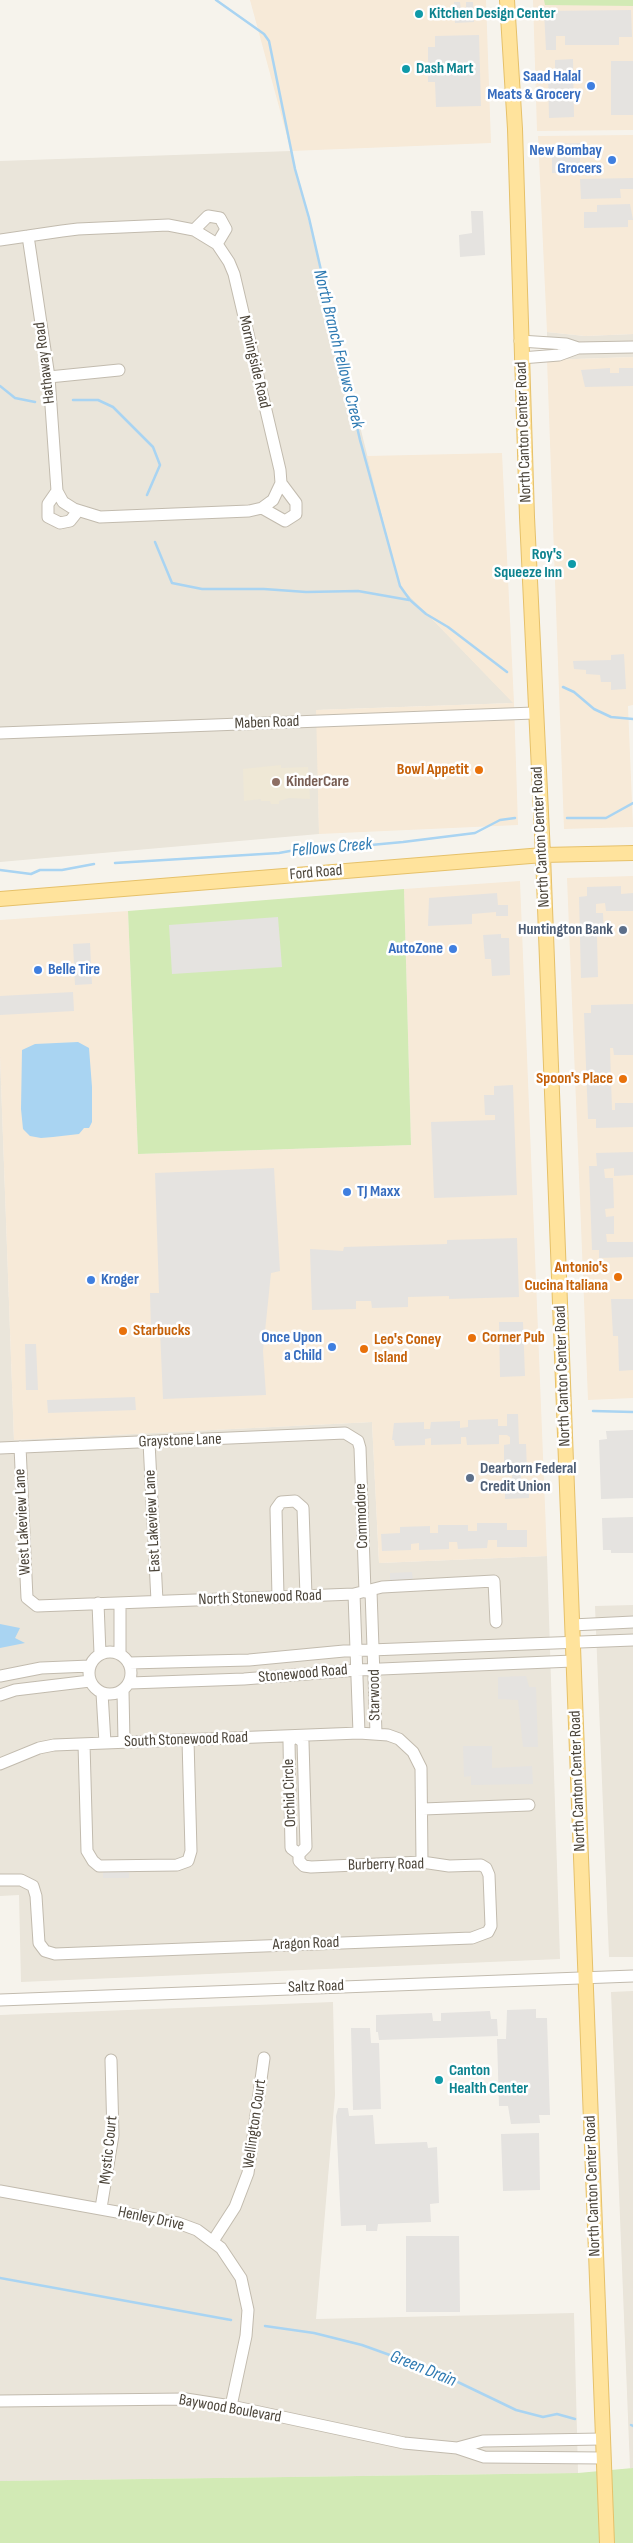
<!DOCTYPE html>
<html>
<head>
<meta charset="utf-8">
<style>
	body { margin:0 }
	canvas { display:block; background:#f6f3ec }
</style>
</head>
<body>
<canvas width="633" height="2543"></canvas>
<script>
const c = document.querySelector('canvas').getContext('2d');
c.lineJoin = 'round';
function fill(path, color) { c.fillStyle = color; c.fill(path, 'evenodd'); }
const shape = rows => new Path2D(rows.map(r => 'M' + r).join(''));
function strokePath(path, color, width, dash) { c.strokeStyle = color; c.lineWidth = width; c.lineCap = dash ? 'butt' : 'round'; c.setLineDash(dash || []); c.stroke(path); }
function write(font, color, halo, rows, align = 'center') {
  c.font = font + ' "Sofia Sans Condensed",sans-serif'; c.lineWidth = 5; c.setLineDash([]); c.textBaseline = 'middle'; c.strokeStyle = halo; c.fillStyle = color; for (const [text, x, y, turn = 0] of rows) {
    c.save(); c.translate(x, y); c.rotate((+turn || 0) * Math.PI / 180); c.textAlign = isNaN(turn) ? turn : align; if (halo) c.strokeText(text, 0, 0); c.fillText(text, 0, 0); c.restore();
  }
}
const residential = shape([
	[291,151,400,586,514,703,317,710,319,834,0,862,0,161],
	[547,332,585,336,633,334,633,357,547,360],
	[0,1054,14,1440,372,1422,379,1563,547,1556,560,1959,21,1982,19,1895,0,1896],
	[633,1605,633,1957,609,1957,595,1606],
	[633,1991,633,2468,630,2468,611,1992],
	[333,2002,335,2095,316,2319,574,2313,578,2473,0,2481,0,2015]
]);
const commercial = shape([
	[250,0,486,0,491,143,291,151],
	[533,0,633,0,633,130,537,131],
	[633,135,633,334,585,336,547,332,538,136],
	[633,357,633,705,628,706,633,827,564,829,547,360],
	[502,453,514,703,518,825,319,834,316,710,513,703,400,586,367,456],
	[633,876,633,1398,588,1400,567,878],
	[520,881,547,1556,379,1563,372,1422,14,1440,0,1055,0,920,128,911,138,1154,411,1145,404,889]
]);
const education = shape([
	[281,765,281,768,308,767,310,799,289,798,279,801,279,804,271,804,270,801,261,801,261,799,244,801,243,769]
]);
const green = shape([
	[544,0,633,0,633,6,545,5],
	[404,889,411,1145,138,1154,128,911],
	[633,2468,633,2543,0,2543,0,2481,578,2473]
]);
const parking = shape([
	[454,2,460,2,461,11,466,11,466,2,473,2,474,22,455,23],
	[631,10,632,37,619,37,619,45,565,45,565,36,556,36,556,50,546,50,544,11],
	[479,35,481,106,436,107,435,82,428,82,428,47,435,47,435,36],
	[573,59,574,117,549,118,548,72,555,72,555,60],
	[611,61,633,61,633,115,611,115],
	[580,143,580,173,552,173,552,144],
	[633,178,633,189,620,189,621,198,581,199,580,179],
	[630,204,633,220,628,220,628,227,584,228,584,212,597,212,597,205],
	[471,211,483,211,485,255,460,257,459,235,472,233],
	[610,368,610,373,619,373,619,368,633,368,633,386,585,387,581,370],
	[624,654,626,689,611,690,611,682,601,682,600,675,586,674,586,670,574,669,573,661,611,660,611,655],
	[621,886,621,894,633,893,633,911,606,911,605,903,596,904,596,913,603,913,604,936,597,937,598,977,581,978,579,897,587,896,587,887],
	[497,893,498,905,508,905,508,916,496,916,496,912,472,914,472,924,428,926,429,898],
	[278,917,282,967,172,974,169,925],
	[501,934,501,938,509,938,510,975,492,976,491,959,485,959,483,935],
	[90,943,92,984,75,985,73,944],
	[73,992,74,1011,0,1015,0,996],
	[633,1004,633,1055,614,1055,613,1048,610,1048,612,1110,615,1110,615,1103,633,1103,633,1127,596,1128,596,1119,588,1119,584,1013,591,1013,591,1005],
	[513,1085,517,1195,434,1198,431,1122,495,1120,495,1115,485,1115,484,1095,494,1095,494,1086],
	[633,1152,633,1175,614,1176,614,1168,604,1169,605,1178,613,1178,614,1208,605,1209,606,1217,614,1216,614,1234,606,1234,607,1242,633,1242,633,1257,599,1258,599,1250,592,1250,589,1166,597,1166,596,1153],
	[274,1168,280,1271,271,1273,263,1351,266,1395,163,1399,160,1330,151,1330,150,1293,159,1293,155,1173],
	[517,1238,519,1297,449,1299,449,1296,408,1297,408,1307,372,1308,371,1301,356,1301,356,1309,312,1310,310,1249,343,1251,344,1247,447,1244,447,1240],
	[611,1299,633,1299,633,1370,619,1371,618,1336,613,1336],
	[499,1322,523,1322,525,1376,500,1377],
	[25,1344,36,1344,38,1390,26,1390],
	[135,1397,136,1410,48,1413,47,1400],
	[507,1414,518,1414,519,1444,526,1444,527,1471,521,1471,521,1480,529,1480,529,1498,505,1499,505,1481,512,1481,512,1471,504,1471,504,1445,510,1444,510,1437,507,1435,499,1435,499,1444,467,1445,466,1437,461,1437,461,1444,431,1445,431,1438,425,1439,425,1445,395,1446,394,1440,392,1440,394,1423,424,1422,424,1429,430,1429,431,1422,460,1421,460,1428,468,1427,468,1420,498,1419,498,1426,507,1426],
	[633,1430,633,1498,601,1499,599,1440,607,1439,606,1431],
	[633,1517,633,1553,611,1553,611,1550,603,1550,602,1518],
	[477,1523,507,1523,507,1530,527,1530,527,1547,497,1547,497,1540,488,1540,487,1548,458,1549,457,1542,449,1542,449,1549,419,1550,419,1543,411,1544,411,1550,382,1551,381,1534,400,1533,400,1527,430,1526,430,1533,438,1533,438,1525,468,1525,468,1531,477,1531],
	[412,1572,413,1580,390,1581,390,1573],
	[526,1676,529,1687,536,1687,538,1747,523,1747,518,1700,498,1699,498,1677],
	[463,1746,492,1746,492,1768,532,1766,533,1784,471,1785,471,1776,464,1777],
	[129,1869,129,1878,103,1878,103,1870],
	[536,2009,536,2018,547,2018,550,2115,539,2115,540,2123,511,2124,508,2106,499,2106,497,2039,506,2039,507,2010],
	[490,2011,491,2019,497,2019,498,2036,379,2040,378,2032,376,2032,376,2015,432,2013,433,2021,441,2021,441,2013],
	[351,2028,370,2028,371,2043,379,2043,381,2109,353,2110],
	[338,2108,348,2108,349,2116,373,2115,375,2144,427,2142,428,2148,437,2147,439,2203,430,2204,431,2222,378,2224,377,2231,366,2231,366,2225,341,2226,336,2116],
	[539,2133,540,2190,503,2191,501,2134],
	[406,2236,459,2236,460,2312,406,2312]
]);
const water = shape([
	[78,1042,89,1048,92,1087,92,1122,89,1128,84,1128,79,1134,53,1137,41,1138,30,1136,23,1129,21,1109,22,1050,35,1044],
	[0,1624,20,1628,15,1638,25,1643,0,1648]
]);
const stream = shape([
	[216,0,264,34,269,41,295,169,309,218,360,440,400,586,410,600,426,614,448,627,507,672],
	[0,386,15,398,35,402],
	[73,400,98,400,113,407,153,447,160,465,147,495],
	[155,542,172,583,202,589,264,589,306,592,358,591,409,600],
	[563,687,574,692,594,709,611,717,633,719],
	[567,818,606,818,633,803],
	[115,863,279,853,317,846,360,846,403,842,475,833,500,820,515,818],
	[0,870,31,874,40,870,62,870,94,864],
	[593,1411,633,1412],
	[0,2278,231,2320],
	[265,2326,314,2333,362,2345,437,2372,516,2410,543,2417,557,2414,575,2419],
	[631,2425,633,2426]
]);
const minor = shape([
	[194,230,208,216,220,218,226,229,217,244],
	[0,240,62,231,78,229,168,225,194,230,217,244,229,262,234,274,280,470,281,483,273,500,262,508,249,511,100,517,74,509,63,502,57,491,49,377,28,236],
	[520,341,566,344,578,348,559,355,521,358],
	[578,348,633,347],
	[49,377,119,370],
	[57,491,48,504,48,517,60,523,70,521,78,511],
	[262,508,285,521,296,514,296,503,281,483],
	[0,733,534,713],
	[149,1442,157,1601],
	[20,1447,27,1598,37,1606,354,1594,382,1587,494,1581,496,1622],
	[0,1448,345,1433,358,1441,360,1448,365,1592],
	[371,1591,376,1733],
	[354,1594,359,1733],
	[278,1597,276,1509,281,1502,295,1501,303,1508,306,1596],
	[98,1603,100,1654],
	[120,1603,120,1654],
	[572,1625,633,1622],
	'89 1673a21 21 0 1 1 42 0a21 21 0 1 1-42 0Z',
	[129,1663,249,1660,344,1651,633,1640],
	[0,1676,41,1668,90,1666],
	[130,1683,244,1679,357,1670,573,1661],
	[123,1691,124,1742],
	[102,1693,105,1743],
	[0,1695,15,1690,90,1681],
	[295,1736,303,1742,306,1847,299,1854,291,1848,289,1742,295,1736],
	[84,1744,87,1851,93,1861,99,1866,177,1865,188,1861,191,1851,188,1740],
	[0,1764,39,1748,54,1745,359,1733,388,1735,399,1739,413,1752,421,1768,422,1862],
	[423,1809,529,1805],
	[0,1880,21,1880,33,1886,36,1896,39,1943,45,1951,55,1954,472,1938,488,1932,491,1926,489,1875,486,1868,481,1865,449,1866,422,1862,311,1867,304,1866,299,1861,299,1854],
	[0,2000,633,1976],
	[0,2191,178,2223,197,2230,221,2248,241,2278,248,2310,246,2336,231,2406],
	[101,2208,113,2135,111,2060],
	[213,2241,235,2207,248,2173,264,2058],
	[0,2401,186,2399,231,2406,404,2443,457,2448,484,2457,603,2458],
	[457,2448,483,2441,602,2439]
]);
const major = shape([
	[507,0,515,129,527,517,543,855,607,2543],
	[0,899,543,855,633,853]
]);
const markers = [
	[419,14,5,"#0f9aa8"],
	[406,69,5,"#0f9aa8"],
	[591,86,5,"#3f7fe0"],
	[612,160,5,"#3f7fe0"],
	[572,564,5,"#0f9aa8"],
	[479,770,5,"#e8710a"],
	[276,782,5,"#8d6e63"],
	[623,930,5,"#5c6f8a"],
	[453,949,5,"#3f7fe0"],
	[38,970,5,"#3f7fe0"],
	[623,1079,5,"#e8710a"],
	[347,1192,5,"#3f7fe0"],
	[618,1277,5,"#e8710a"],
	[91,1280,5,"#3f7fe0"],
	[123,1331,5,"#e8710a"],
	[472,1338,5,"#e8710a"],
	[332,1347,5,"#3f7fe0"],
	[364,1349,5,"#e8710a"],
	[470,1478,5,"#5c6f8a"],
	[439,2080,5,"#0f9aa8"]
];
const cultureNames = [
	["Kitchen Design Center",429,14],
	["Dash Mart",416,69],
	["Roy's",562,555,"right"],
	["Squeeze Inn",562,573,"right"],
	["Canton",449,2071],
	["Health Center",449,2089]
];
const shopNames = [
	["Saad Halal",581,77],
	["Meats & Grocery",581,95],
	["New Bombay",602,151],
	["Grocers",602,169],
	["AutoZone",443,949],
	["Belle Tire",48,970,"left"],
	["TJ Maxx",357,1192,"left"],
	["Kroger",101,1280,"left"],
	["Once Upon",322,1338],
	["a Child",322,1356]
];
const streetNames = [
	["Morningside Road",254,362,77],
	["Hathaway Road",45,363,-97],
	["North Canton Center Road",524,432,-92],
	["Maben Road",267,723,-2],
	["North Canton Center Road",541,837,-93],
	["Ford Road",316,873,-5],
	["North Canton Center Road",563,1376,-92],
	["Graystone Lane",180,1441,-2],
	["Commodore",362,1516,-92],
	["East Lakeview Lane",153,1521,-93],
	["West Lakeview Lane",23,1522,-93],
	["North Stonewood Road",260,1598,-2],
	["Stonewood Road",303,1674,-5],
	["Starwood",375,1695,-91],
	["South Stonewood Road",186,1740,-2],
	["North Canton Center Road",578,1781,-92],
	["Orchid Circle",290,1793,-92],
	["Burberry Road",386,1865,-1],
	["Aragon Road",306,1944,-2],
	["Saltz Road",316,1987,-2],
	["Wellington Court",255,2124,-82],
	["Mystic Court",109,2150,-84],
	["North Canton Center Road",593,2186,-92],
	["Henley Drive",151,2219,12],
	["Baywood Boulevard",230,2409,10]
];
const foodNames = [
	["Bowl Appetit",469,770],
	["Spoon's Place",613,1079],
	["Antonio's",608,1268],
	["Cucina Italiana",608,1286],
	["Starbucks",133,1331,"left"],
	["Corner Pub",482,1338,"left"],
	["Leo's Coney",374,1340,"left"],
	["Island",374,1358,"left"]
];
const educationNames = [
	["KinderCare",286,782]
];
const serviceNames = [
	["Huntington Bank",613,930],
	["Dearborn Federal",480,1469,"left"],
	["Credit Union",480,1487,"left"]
];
const waterNames = [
	["North Branch Fellows Creek",338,349,76],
	["Fellows Creek",332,848,-5],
	["Green Drain",423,2369,22]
];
fill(residential, '#eae5da');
fill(commercial, '#f7ead8');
fill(education, '#efe8d6');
fill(green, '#d2eab5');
fill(parking, '#e5e3e0');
fill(water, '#a9d4f2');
strokePath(stream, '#a9d4f2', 2.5);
strokePath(minor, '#c2bbae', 13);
strokePath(major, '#e6c16a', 16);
strokePath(minor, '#fff', 11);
strokePath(major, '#ffe39c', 14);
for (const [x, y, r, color] of markers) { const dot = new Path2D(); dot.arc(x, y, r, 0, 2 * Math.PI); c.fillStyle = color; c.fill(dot); strokePath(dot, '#fff', 2); }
write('bold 16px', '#0d838f', '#fff', cultureNames, 'left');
write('bold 16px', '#366cbe', '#fff', shopNames, 'right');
write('16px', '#4b4439', '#fff', streetNames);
write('bold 16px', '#c56008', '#fff', foodNames, 'right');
write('bold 16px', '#785e54', '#fff', educationNames, 'left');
write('bold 16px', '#4e5e75', '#fff', serviceNames, 'right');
write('italic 18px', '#2e7ab2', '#fff', waterNames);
</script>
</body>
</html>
